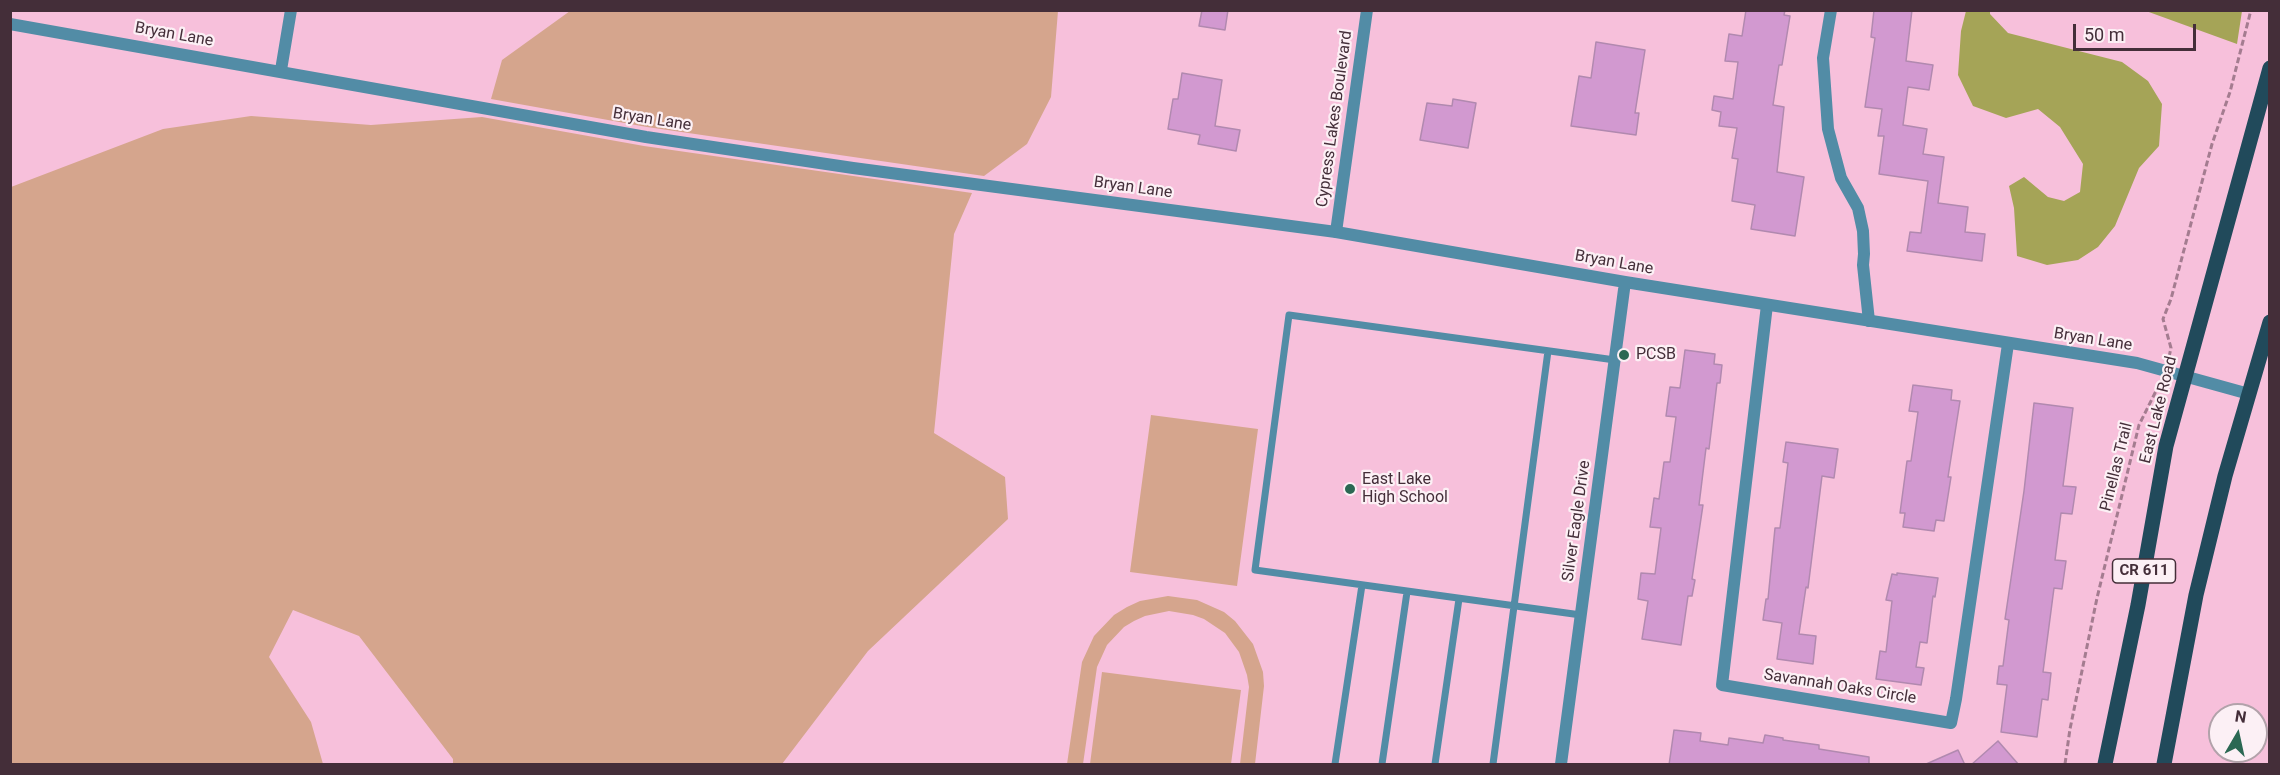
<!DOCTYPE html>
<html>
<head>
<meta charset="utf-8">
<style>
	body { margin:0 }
	#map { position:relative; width:2280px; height:775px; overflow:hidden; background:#f7c0db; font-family:Roboto,sans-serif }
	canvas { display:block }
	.frame { position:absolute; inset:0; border:12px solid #442e39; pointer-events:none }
	.north { position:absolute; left:2208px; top:703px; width:60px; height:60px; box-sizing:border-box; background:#fcf0f5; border:2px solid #b2a2aa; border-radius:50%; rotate:9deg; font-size:16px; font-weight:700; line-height:24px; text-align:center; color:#442e39 }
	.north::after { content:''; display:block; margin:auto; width:21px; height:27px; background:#2b6853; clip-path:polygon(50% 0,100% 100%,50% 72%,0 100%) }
	.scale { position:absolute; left:2073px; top:24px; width:123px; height:27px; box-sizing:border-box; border:3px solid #442e39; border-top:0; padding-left:8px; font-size:18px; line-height:21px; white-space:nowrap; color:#442e39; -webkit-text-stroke:4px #fcf0f5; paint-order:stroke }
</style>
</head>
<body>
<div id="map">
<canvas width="2280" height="775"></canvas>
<div class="frame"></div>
<div class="north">N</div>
<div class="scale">50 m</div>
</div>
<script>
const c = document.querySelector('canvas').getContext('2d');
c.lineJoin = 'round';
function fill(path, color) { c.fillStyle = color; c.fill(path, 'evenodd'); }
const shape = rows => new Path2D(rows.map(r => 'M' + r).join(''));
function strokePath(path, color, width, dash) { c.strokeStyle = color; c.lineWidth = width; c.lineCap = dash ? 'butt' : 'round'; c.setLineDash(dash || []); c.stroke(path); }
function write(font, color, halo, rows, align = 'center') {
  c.font = font + ' Roboto,sans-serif'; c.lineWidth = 4.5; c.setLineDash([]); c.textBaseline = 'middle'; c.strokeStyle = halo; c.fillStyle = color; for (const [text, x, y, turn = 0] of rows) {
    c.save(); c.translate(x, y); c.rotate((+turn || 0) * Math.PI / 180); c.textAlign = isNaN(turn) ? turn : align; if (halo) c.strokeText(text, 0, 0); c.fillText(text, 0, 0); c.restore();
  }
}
const green = shape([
	[570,11,1058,11,1051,97,1027,144,984,176,647,127,491,99,502,60],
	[251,116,371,125,482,117,644,146,972,193,954,234,934,433,1005,477,1008,519,868,651,782,764,453,764,453,759,359,636,293,610,269,657,311,722,323,764,11,764,11,187,163,129],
	[1151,415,1258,429,1237,586,1130,572],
	[1168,596,1197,600,1224,612,1235,621,1253,644,1263,672,1264,686,1255,764,1240,764,1249,687,1247,675,1239,652,1225,633,1204,619,1193,615,1169,611,1145,616,1134,621,1124,627,1107,645,1097,667,1083,764,1067,764,1082,662,1094,636,1114,615,1127,607,1140,601],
	[1102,672,1241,690,1231,764,1090,764]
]);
const water = shape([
	[1990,10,1990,14,2008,33,2122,62,2148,81,2162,104,2159,146,2139,168,2115,226,2098,247,2078,260,2047,265,2017,256,2014,208,2009,186,2024,177,2048,197,2064,201,2080,192,2083,164,2060,127,2038,109,2006,118,1973,106,1958,75,1961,31,1966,11],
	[2146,11,2242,11,2237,44]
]);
const building = shape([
	[1202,10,1228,10,1225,30,1199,26,1202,10],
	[1746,10,1785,10,1784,15,1790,16,1782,65,1779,65,1773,105,1784,107,1777,172,1804,177,1795,236,1751,229,1755,205,1732,201,1738,159,1732,158,1737,128,1719,126,1721,112,1712,110,1714,96,1733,99,1738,62,1725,61,1729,34,1742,36,1746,10],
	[1874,10,1912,10,1906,61,1933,65,1929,90,1908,87,1903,125,1927,129,1923,154,1944,157,1938,203,1968,207,1965,232,1985,234,1982,261,1907,251,1910,232,1921,233,1928,181,1879,174,1884,136,1878,136,1882,109,1865,107,1875,38,1871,37,1874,10],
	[1596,42,1645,50,1635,113,1639,113,1636,135,1571,126,1579,76,1591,78,1596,42],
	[1182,73,1222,80,1215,126,1240,130,1236,151,1198,144,1200,135,1168,129,1173,99,1178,99,1182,73],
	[1453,99,1476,103,1468,148,1420,140,1427,103,1452,106,1453,99],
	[1685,350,1715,354,1714,364,1722,365,1720,383,1717,383,1709,449,1706,448,1699,505,1703,505,1692,579,1695,580,1692,596,1688,596,1681,645,1642,639,1648,601,1638,599,1641,573,1655,574,1661,528,1650,527,1654,498,1659,499,1664,462,1670,462,1676,417,1666,416,1670,387,1680,388,1685,350],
	[1913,385,1952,390,1951,400,1960,401,1948,477,1951,477,1944,521,1936,520,1934,531,1903,527,1905,513,1900,513,1907,461,1911,461,1918,412,1909,411,1913,385],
	[2034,403,2073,408,2063,486,2076,487,2072,514,2061,513,2055,560,2066,561,2062,589,2054,588,2043,672,2051,673,2048,700,2042,699,2037,737,2001,732,2007,685,1997,684,1999,666,2003,666,2009,620,2005,619,2024,491,2034,403],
	[1786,442,1838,449,1834,478,1822,476,1808,588,1806,587,1799,634,1816,636,1813,664,1777,659,1782,623,1763,620,1766,599,1768,599,1775,528,1780,528,1788,463,1783,462,1786,442],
	[1897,573,1938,578,1935,597,1933,596,1927,643,1920,642,1916,667,1924,668,1921,685,1876,679,1880,651,1886,652,1892,601,1886,600,1892,574,1897,575,1897,573],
	[1674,730,1701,733,1700,741,1728,745,1729,738,1763,743,1765,735,1783,738,1783,740,1819,745,1819,749,1869,757,1869,765,1669,765,1674,730],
	[1998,741,2019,765,1971,765,1998,741],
	[1958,750,1965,765,1924,765,1958,750]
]);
const path = shape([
	[2169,357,2171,348,2163,319,2171,299,2212,144,2230,92,2251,10],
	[2065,764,2070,729,2097,598,2139,425,2160,383]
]);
const service = shape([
	[1581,615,1255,570,1289,315,1615,360],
	[1335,764,1362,585],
	[1382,764,1407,592],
	[1435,764,1459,599],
	[1493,764,1548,351]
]);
const minor = shape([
	[1831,10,1823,58,1828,129,1841,178,1858,208,1863,231,1864,254,1863,265,1869,321],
	[281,70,291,10],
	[1336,232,1367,10],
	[1767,305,1722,685,1951,723,1956,699,2008,344]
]);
const tertiary = shape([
	[10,24,646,137,853,168,1336,232,1625,282,2137,363,2249,394],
	[1561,764,1625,282]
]);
const primary = shape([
	[2105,764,2138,605,2166,446,2270,68],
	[2164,764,2196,595,2225,476,2270,322]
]);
const markers = [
	[1624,355,6,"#2b6853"],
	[1350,489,6,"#2b6853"]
];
const shields = [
	[2144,571,63]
];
const shieldNames = [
	["CR 611",2144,571]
];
const streetNames = [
	["Bryan Lane",174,35,10],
	["Cypress Lakes Boulevard",1335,119,-82],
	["Bryan Lane",652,120,9],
	["Bryan Lane",1133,188,8],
	["Bryan Lane",1614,263,10],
	["Bryan Lane",2093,340,9],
	["East Lake Road",2159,410,-76],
	["Pinellas Trail",2117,467,-76],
	["Silver Eagle Drive",1577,521,-82],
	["Savannah Oaks Circle",1840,687,9]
];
const poiNames = [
	["PCSB",1636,355],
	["East Lake",1362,480],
	["High School",1362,498]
];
fill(green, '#d5a58d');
fill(water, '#a5a457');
fill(building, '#d299d0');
strokePath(building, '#b189af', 1.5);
strokePath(path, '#a47c90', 3, [6, 3]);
strokePath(service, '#528ca6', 7);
strokePath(minor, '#528ca6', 12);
strokePath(tertiary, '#528ca6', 12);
strokePath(primary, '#214a5b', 15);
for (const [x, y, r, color] of markers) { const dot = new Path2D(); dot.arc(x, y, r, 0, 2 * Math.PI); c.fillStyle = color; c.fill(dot); strokePath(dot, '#fcf0f5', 2); }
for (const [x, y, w] of shields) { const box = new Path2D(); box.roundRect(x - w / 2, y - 12, w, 24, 4.5); c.fillStyle = '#fcf0f5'; c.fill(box); strokePath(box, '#442e39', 1.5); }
write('bold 15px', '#442e39', null, shieldNames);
write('16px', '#442e39', '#fcf0f5', streetNames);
write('16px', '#442e39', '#fcf0f5', poiNames, 'left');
</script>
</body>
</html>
